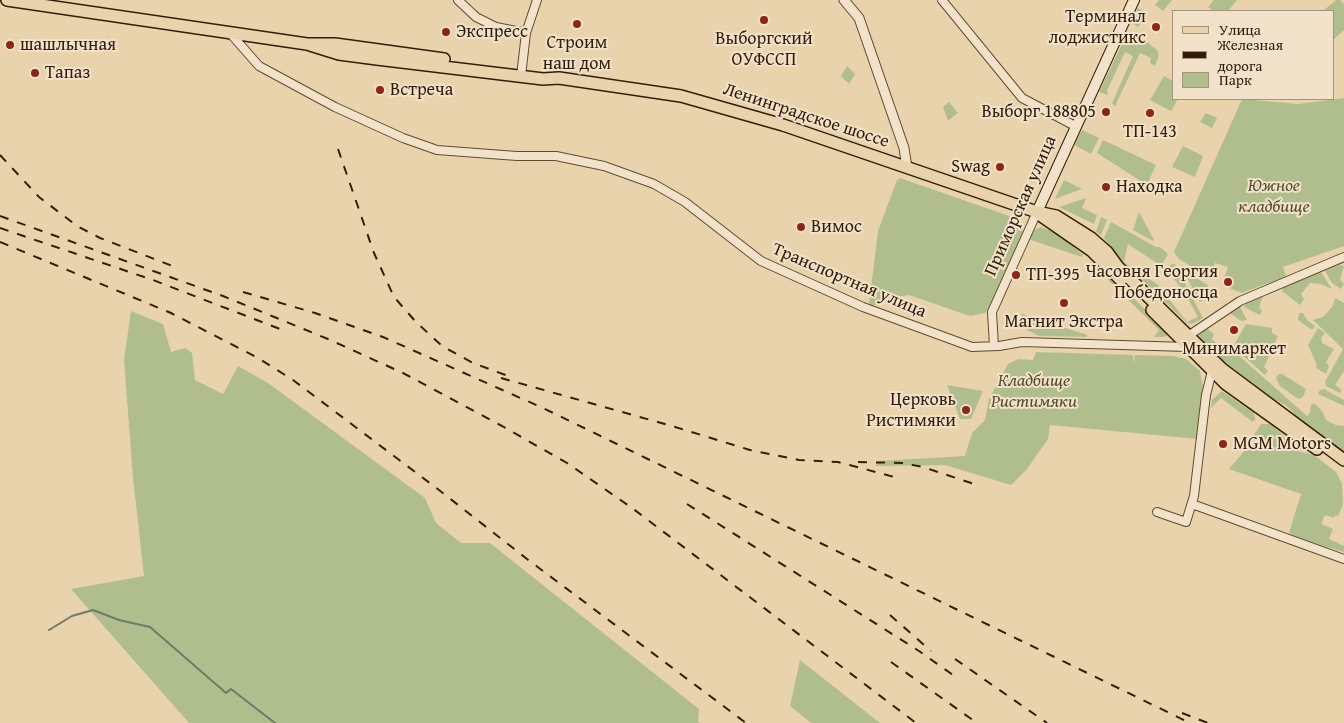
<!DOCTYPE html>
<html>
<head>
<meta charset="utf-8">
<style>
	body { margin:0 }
	#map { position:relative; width:1344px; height:723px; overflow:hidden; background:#e9d3ac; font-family:"Gentium Book Plus",serif }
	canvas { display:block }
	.legend { position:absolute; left:1172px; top:10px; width:162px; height:90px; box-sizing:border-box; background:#f1e2c9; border:1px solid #a5937b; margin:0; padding:6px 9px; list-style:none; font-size:15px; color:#331c07 }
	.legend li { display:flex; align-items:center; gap:10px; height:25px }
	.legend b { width:25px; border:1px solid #a5937b }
</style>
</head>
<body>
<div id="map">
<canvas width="1344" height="723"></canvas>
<ul class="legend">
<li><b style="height:6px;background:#e9d3ac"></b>Улица</li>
<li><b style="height:6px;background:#331c07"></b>Железная дорога</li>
<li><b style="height:14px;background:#b0be8e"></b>Парк</li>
</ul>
</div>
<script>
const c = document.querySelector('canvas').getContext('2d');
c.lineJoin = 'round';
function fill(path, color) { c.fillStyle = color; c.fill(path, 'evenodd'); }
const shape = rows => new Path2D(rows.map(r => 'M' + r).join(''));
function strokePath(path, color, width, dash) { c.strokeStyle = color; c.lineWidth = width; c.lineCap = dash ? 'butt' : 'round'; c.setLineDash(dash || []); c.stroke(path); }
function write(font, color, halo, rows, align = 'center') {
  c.font = font + ' "Gentium Book Plus",serif'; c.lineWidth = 4; c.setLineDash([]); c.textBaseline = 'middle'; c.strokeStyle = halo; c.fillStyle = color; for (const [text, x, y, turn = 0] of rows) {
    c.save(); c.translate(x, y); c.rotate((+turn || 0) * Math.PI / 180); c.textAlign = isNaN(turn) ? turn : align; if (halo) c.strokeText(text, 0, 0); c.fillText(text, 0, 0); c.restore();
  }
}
const green = shape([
	[1159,0,1172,0,1163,11,1155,5],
	[1214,0,1237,0,1228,11,1214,11,1208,7],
	[1336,0,1340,0,1344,4,1344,30,1333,40,1333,11,1323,11],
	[1138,8,1147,14,1138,27,1131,22],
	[1124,40,1145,45,1147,42,1157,50,1159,55,1155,66,1150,63,1151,58,1140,53,1115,106,1112,103,1133,56,1125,52,1107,91,1108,95,1099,92],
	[847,66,855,74,849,84,841,76],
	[1164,76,1173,81,1173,99,1178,99,1171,111,1150,100],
	[1344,98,1344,246,1283,267,1287,279,1265,284,1242,293,1222,285,1228,267,1215,263,1210,278,1179,259,1174,252,1242,99,1298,104],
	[949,102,958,113,948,121,943,107],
	[1206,113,1217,118,1212,128,1200,122],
	[1082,130,1099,138,1091,154,1074,145],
	[1103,140,1156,165,1147,185,1097,153],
	[1183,146,1203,156,1195,177,1172,167],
	[900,178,1012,217,1021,223,1023,235,992,304,985,313,970,316,909,295,896,297,875,305,869,305,878,231,897,180],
	[1064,180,1082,189,1055,199],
	[1086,198,1082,208,1097,215,1094,224,1059,207],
	[1139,212,1154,240,1153,241,1133,230],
	[1101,217,1107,220,1101,235,1096,232],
	[1111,222,1156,247,1160,247,1168,254,1161,266,1128,244,1124,262,1157,284,1187,322,1198,317,1183,290,1166,270,1170,265,1175,264,1203,318,1192,324,1187,323,1124,262,1104,238],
	[1041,227,1058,234,1083,255,1082,257,1028,239,1034,230],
	[1339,265,1344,266,1340,280,1344,284,1341,289,1332,283,1325,271],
	[1098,270,1107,272,1168,332,1168,335,1164,337,1154,337,1159,330],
	[1321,272,1332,289,1321,284,1310,283,1301,294,1304,299,1300,305,1283,292,1282,288],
	[1184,273,1188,273,1208,285,1203,300,1200,302],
	[1263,296,1259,307,1262,311,1260,315,1244,307,1247,302],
	[1335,298,1344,303,1344,371,1335,385,1342,390,1340,393,1326,386,1325,382,1343,349,1313,320,1323,317,1333,306],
	[1238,306,1240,307,1247,320,1241,321,1231,314,1230,311],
	[131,311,163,324,171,352,185,348,192,353,195,380,223,394,238,366,268,383,425,498,436,523,461,543,490,543,699,709,698,721,700,723,189,723,71,589,144,576,133,478,124,360],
	[1021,313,1031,318,1032,317,1087,335,1087,337,1039,336,1027,330],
	[1299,313,1303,313,1307,320,1315,326,1312,330,1298,320],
	[1246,324,1272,328,1272,333,1278,336,1264,367,1268,371,1265,375,1233,347],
	[1206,328,1214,334,1212,339,1223,349,1228,346,1307,416,1310,413,1311,405,1314,403,1322,411,1326,420,1336,425,1344,426,1344,453,1302,422,1287,406,1273,399,1226,367,1200,341,1199,335],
	[1318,328,1325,333,1321,338,1322,343,1334,349,1326,362,1329,366,1326,374,1315,367,1317,365,1308,345],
	[1036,352,1133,355,1134,364,1135,355,1173,356,1186,359,1200,371,1203,387,1198,439,1050,425,1048,439,1027,469,1011,485,945,465,876,466,877,461,965,456,972,433,985,420,989,399,1008,364,1018,359,1033,360],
	[1279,374,1282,374,1306,389,1303,397,1298,399,1280,386,1276,378],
	[947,385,983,391,971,419,960,419],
	[1324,389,1344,400,1344,406,1318,394,1320,390],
	[1222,391,1254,413,1255,419,1253,422,1221,398,1211,408,1212,400],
	[1261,424,1270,424,1281,433,1288,444,1298,451,1314,455,1336,472,1342,483,1343,505,1338,516,1336,515,1334,518,1325,515,1321,524,1333,529,1329,539,1344,546,1344,552,1299,539,1289,533,1301,494,1229,469,1254,440,1252,438],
	[800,660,880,723,811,723,790,706]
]);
const stream = shape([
	[49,630,72,616,93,610,119,620,150,627,226,693,231,689,275,723]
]);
const minor = shape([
	[458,0,476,17,496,27,526,33],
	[942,0,1022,98,1075,126],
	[230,33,259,66,335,107,403,138,437,150,517,156,556,156,604,166,654,184,685,202,761,261,863,307,972,347,999,346,1022,342,1187,347],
	[521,76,526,33,537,0],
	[1188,336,1240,301,1344,257],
	[994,346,992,312,1037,212],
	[1192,504,1344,559],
	[1157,512,1186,522,1194,496,1206,395,1212,371]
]);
const tertiary = shape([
	[844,0,859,18,904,148,907,168]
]);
const secondary = shape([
	[1037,212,1134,0]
]);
const primary = shape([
	[7,0,307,44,335,44,444,59],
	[307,44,339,54,377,59,543,79,559,78,681,96,783,125,1037,212,1056,216,1091,238,1107,252,1118,267,1222,369,1344,460],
	[1040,215,1092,251,1121,280],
	[1152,310,1226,384,1317,449]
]);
const rail = shape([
	[338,149,374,253,394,297,416,322,442,346,473,363,511,377],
	[0,155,39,197,77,226,100,238,175,267],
	[0,216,223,296,328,339,403,373,502,426,567,463,632,508,916,723],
	[0,228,153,280,280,329],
	[0,242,171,313,258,358,293,380,439,490,527,559,746,723],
	[243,292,315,313,383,337,543,408,1190,723],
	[501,378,672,426,750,450,799,460,838,462,898,478],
	[858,462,902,463,923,467,974,484],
	[687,504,919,651,953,675],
	[890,615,931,651],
	[955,659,1047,723],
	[891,662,977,723],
	[1182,713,1208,723]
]);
const markers = [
	[764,20,5,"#8f2418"],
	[577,24,5,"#8f2418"],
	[1156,27,5,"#8f2418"],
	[446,32,5,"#8f2418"],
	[10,45,5,"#8f2418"],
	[35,73,5,"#8f2418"],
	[380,90,5,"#8f2418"],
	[1106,112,5,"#8f2418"],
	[1150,113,5,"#8f2418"],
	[1000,167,5,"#8f2418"],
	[1106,187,5,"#8f2418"],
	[801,227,5,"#8f2418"],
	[1016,275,5,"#8f2418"],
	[1228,282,5,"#8f2418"],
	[1064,303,5,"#8f2418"],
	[1234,330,5,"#8f2418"],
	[966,410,5,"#8f2418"],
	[1223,444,5,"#8f2418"]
];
const poiNames = [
	["Терминал",1146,17,"right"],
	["лоджистикс",1146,38,"right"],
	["Экспресс",456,32],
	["Выборгский",764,39,"center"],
	["ОУФССП",764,60,"center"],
	["Строим",577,43,"center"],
	["наш дом",577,64,"center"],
	["шашлычная",20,45],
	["Тапаз",45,73],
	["Встреча",390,90],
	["Выборг 188805",1096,112,"right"],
	["ТП-143",1150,132,"center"],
	["Swag",990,167,"right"],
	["Находка",1116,187],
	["Вимос",811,227],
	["Часовня Георгия",1218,272,"right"],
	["Победоносца",1218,293,"right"],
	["ТП-395",1026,275],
	["Магнит Экстра",1064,322,"center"],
	["Минимаркет",1234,349,"center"],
	["Церковь",956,400,"right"],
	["Ристимяки",956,421,"right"],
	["MGM Motors",1233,444]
];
const streetNames = [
	["Ленинградское шоссе",806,116,18],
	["Приморская улица",1021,206,-66],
	["Транспортная улица",849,281,23]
];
const parkNames = [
	["Южное",1274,186],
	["кладбище",1274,207],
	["Кладбище",1034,381],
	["Ристимяки",1034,402]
];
fill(green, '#b0be8e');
strokePath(stream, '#6f7a69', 2);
strokePath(minor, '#604a30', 10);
strokePath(tertiary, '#604a30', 11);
strokePath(secondary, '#331c07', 12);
strokePath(primary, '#331c07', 14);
strokePath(minor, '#f1e2c9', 8);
strokePath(tertiary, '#f1e2c9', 9);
strokePath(secondary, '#f1e2c9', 10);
strokePath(primary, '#e9d3ac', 11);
strokePath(rail, '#331c07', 2, [9, 9]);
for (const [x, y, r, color] of markers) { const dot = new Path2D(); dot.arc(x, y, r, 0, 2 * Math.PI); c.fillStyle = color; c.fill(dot); strokePath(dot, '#f1e2c9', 2); }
write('18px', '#331c07', '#f1e2c9', poiNames, 'left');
write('18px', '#331c07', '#f1e2c9', streetNames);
write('italic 18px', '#584d30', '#f1e2c9', parkNames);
</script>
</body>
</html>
